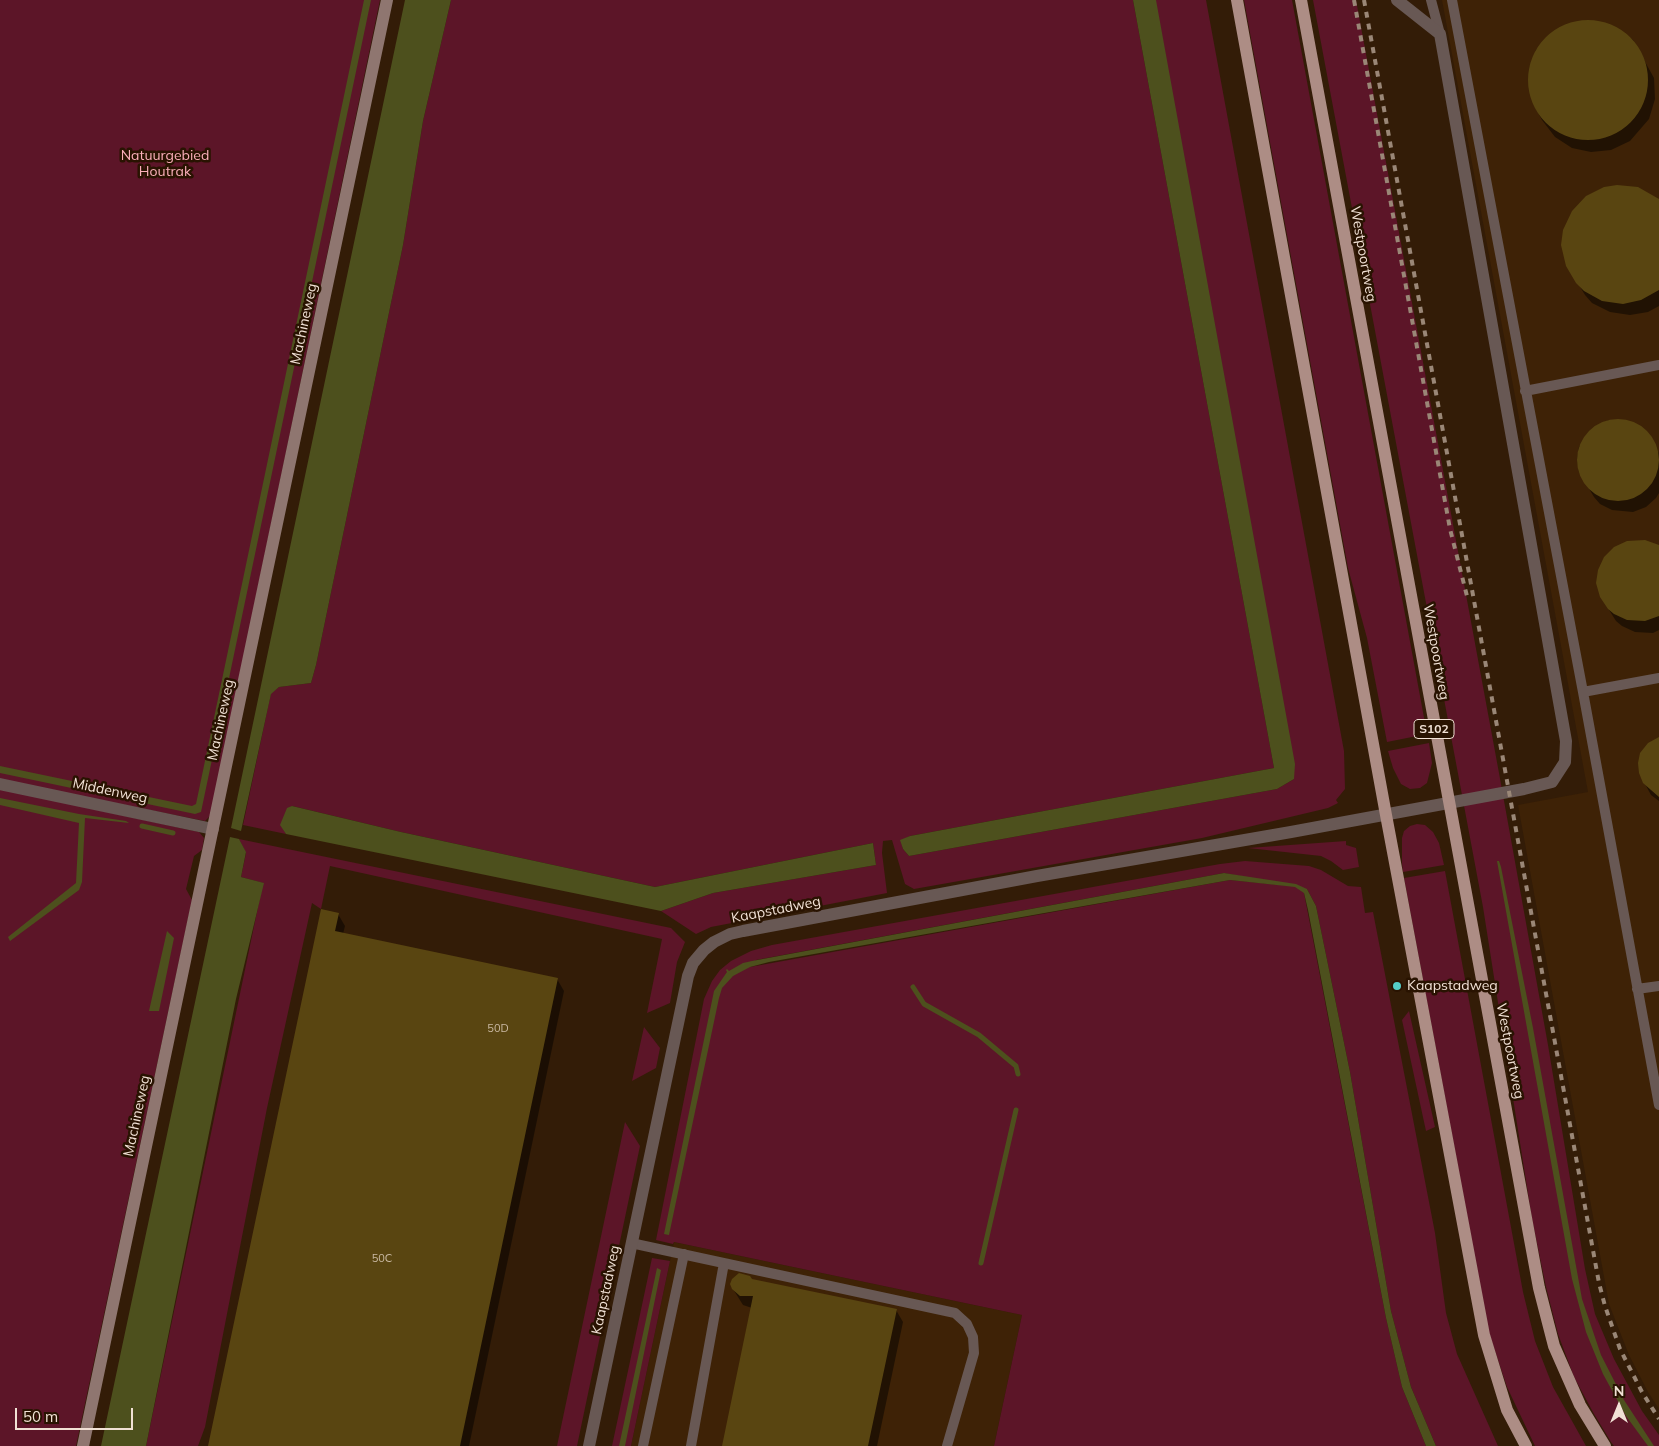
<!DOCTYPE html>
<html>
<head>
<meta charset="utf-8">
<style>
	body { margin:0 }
	#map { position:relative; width:1659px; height:1446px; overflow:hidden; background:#331c07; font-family:Mulish,sans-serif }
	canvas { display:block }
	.north { position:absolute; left:1594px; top:1381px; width:50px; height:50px; -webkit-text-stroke:4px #291301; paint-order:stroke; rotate:0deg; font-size:14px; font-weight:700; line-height:20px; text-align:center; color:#f1e1d5 }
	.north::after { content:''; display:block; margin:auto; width:18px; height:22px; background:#f1e1d5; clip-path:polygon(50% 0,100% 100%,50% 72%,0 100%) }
	.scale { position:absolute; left:15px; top:1408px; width:118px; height:22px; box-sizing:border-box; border:2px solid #f1e1d5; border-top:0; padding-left:6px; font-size:15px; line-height:18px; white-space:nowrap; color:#f1e1d5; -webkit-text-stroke:4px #291301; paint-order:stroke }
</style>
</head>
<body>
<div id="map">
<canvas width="1659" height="1446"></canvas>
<div class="north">N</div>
<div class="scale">50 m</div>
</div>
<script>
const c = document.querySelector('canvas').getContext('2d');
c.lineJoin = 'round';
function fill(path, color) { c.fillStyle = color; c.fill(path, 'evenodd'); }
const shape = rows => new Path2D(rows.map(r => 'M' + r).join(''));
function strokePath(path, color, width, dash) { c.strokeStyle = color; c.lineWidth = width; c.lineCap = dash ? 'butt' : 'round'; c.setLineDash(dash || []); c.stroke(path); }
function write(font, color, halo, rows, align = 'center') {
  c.font = font + ' Mulish,sans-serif'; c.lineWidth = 5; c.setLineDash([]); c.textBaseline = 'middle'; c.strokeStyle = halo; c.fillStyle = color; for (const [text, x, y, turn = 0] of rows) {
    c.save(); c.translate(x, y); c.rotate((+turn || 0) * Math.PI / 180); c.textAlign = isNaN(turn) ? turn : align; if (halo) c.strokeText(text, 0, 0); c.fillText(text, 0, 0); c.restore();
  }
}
const built = shape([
	[1442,0,1659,0,1659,1409,1648,1392,1629,1355,1609,1304,1518,805,1588,792],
	[674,1242,1022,1315,994,1446,631,1446]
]);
const green = shape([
	[0,0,380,0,211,813,209,817,205,821,0,780],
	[451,0,1133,0,1274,768,910,836,901,841,903,849,909,856,1277,789,1294,779,1153,0,1206,0,1344,751,1345,789,1336,800,1338,803,1328,808,1202,838,914,889,905,884,892,840,883,841,882,853,887,893,711,927,696,934,661,911,713,893,876,865,873,843,655,887,401,832,292,806,281,825,286,834,243,825,271,693,279,687,311,683,316,665,403,245,423,121],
	[1244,0,1292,0,1427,734,1387,742,1367,638,1348,568],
	[1313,0,1356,0,1499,773,1548,1045,1585,1269,1595,1314,1614,1359,1642,1411,1659,1435,1659,1446,1614,1446,1611,1442,1594,1414,1574,1377,1558,1334,1546,1287,1532,1219,1483,907],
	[1429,743,1432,763,1427,783,1420,788,1410,789,1401,784,1393,768,1388,751],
	[0,789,199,832,204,838,202,850,194,856,186,889,192,900,76,1446,0,1446],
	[1417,824,1425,825,1433,832,1439,843,1444,865,1403,872,1402,863,1402,838,1404,831,1410,826],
	[239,839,671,928,685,942,677,962,670,1003,647,1013,662,939,330,866,321,909,312,903,267,1108,205,1427,198,1446,146,1446,263,883,241,877,246,853],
	[1346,841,1346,845,1356,848,1359,867,1343,870,1331,861,1321,856,1248,848],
	[1245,861,1309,866,1321,870,1348,886,1361,887,1365,913,1373,912,1435,1233,1446,1313,1457,1354,1498,1446,1436,1446,1411,1387,1391,1311,1350,1072,1316,906,1307,889,1304,893,1386,1318,1402,1387,1426,1446,994,1446,1022,1315,674,1242,673,1244,656,1240,704,999,712,981,720,970,731,961,751,951,772,945,1220,864],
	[1224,873,1292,886,1230,880,750,967,756,960],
	[1445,871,1523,1292,1535,1341,1553,1387,1586,1446,1535,1446,1507,1387,1489,1333,1404,878],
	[1409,1011,1435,1127,1426,1131,1402,1020],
	[644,1027,660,1048,656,1068,632,1081],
	[625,1122,640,1146,577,1446,557,1446],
	[652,1258,670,1261,631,1446,612,1446]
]);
const water = shape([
	[364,0,371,0,201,812,195,814,0,773,0,766,192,806,196,804],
	[405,0,451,0,423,121,403,245,316,665,311,683,279,687,271,694,241,831,231,828],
	[1133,0,1156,0,1295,764,1294,779,1277,789,909,856,903,849,900,840,910,836,1274,768],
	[0,798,79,814,126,821,129,823,85,818,82,882,79,890,10,941,8,937,76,883,79,823,0,805],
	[292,806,401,832,655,887,873,843,876,865,713,893,661,911,286,834,280,825,287,808],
	[230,837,239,839,246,852,241,877,264,883,236,999,146,1446,101,1446],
	[1497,861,1499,861,1501,867,1533,1028,1582,1299,1601,1355,1624,1400,1654,1446,1648,1446,1626,1416,1603,1374,1586,1332,1572,1279],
	[1224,873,1296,884,1307,889,1316,906,1350,1072,1391,1311,1411,1387,1436,1446,1426,1446,1402,1387,1386,1318,1308,910,1304,893,1295,887,1230,880,769,962,750,967,733,976,722,988,719,998,669,1235,664,1234,714,991,727,972,726,970,727,969,729,971,743,963,752,961],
	[167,931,174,938,159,1011,149,1011],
	[657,1268,661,1270,625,1446,619,1446]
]);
const shadow = shape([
	[1597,21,1617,28,1633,40,1654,78,1655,99,1649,119,1630,141,1611,150,1591,152,1572,148,1555,137,1542,120,1535,107,1529,90,1529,69,1536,50,1550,34,1568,24],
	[1659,201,1659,306,1648,312,1630,315,1610,312,1592,303,1585,295,1567,265],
	[1609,420,1622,420,1636,424,1647,433,1659,453,1659,493,1656,498,1646,507,1633,512,1612,510,1600,504,1594,497,1579,472,1577,459,1579,447,1586,435,1596,426],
	[1659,547,1659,630,1653,633,1635,632,1622,626,1616,621,1601,597],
	[1659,739,1659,801,1651,795,1644,782],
	[338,914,345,926,343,934,557,979,564,991,469,1446,209,1446],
	[752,1280,896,1310,903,1322,877,1446,723,1446,752,1308,743,1305,733,1289]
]);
const stream = shape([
	[142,826,173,833],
	[913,987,924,1004,979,1035,1016,1066,1018,1074],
	[981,1263,1016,1110]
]);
const building = shape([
	'1528 80a60 60 0 1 1 120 0a60 60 0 1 1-120 0Z',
	[1617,185,1638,187,1659,199,1659,290,1641,300,1623,304,1602,301,1584,291,1576,283,1566,266,1561,245,1563,230,1572,211,1586,196,1604,187],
	'1577 460a41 41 0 1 1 82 0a41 41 0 1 1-82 0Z',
	[1645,540,1659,545,1659,616,1645,621,1627,620,1614,614,1608,609,1600,597,1596,583,1598,570,1604,557,1614,547,1627,541],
	[1659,737,1659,797,1643,783,1639,773,1638,763,1640,753,1648,743],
	[321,909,339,913,335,931,558,978,460,1446,208,1446],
	[739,1273,750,1276,752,1279,897,1309,868,1446,722,1446,753,1296,740,1296,732,1289,730,1284,732,1279]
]);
const lane = shape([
	[1431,0,1440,34],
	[1452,0,1583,692,1659,1105],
	[1525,391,1659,365],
	[1583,692,1659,678],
	[1637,989,1659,986],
	[631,1243,955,1313,967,1324,973,1337,974,1353,947,1446],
	[643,1446,684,1254],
	[691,1446,724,1263]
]);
const street = shape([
	[0,784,213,829],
	[589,1446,688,976,693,963,704,950,714,942,730,934,743,931,1037,876,1291,832,1524,789,1552,782,1565,762,1566,741,1440,34,1397,0]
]);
const secondary = shape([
	[83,1446,387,0]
]);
const primary = shape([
	[1237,0,1386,815,1484,1335,1507,1410,1526,1446],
	[1301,0,1539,1288,1554,1346,1580,1405,1605,1446]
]);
const rail = shape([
	[1354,0,1450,529,1468,600],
	[1364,0,1599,1283,1605,1306,1620,1349,1642,1392,1659,1419]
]);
const markers = [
	[1397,986,5,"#54cdc7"]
];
const numberNames = [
	["50D",498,1029],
	["50C",382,1259]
];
const shields = [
	[1434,729,40]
];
const shieldNames = [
	["S102",1434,729]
];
const parkNames = [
	["Natuurgebied",165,156],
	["Houtrak",165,172]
];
const streetNames = [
	["Westpoortweg",1363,254,80],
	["Machineweg",304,324,-78],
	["Westpoortweg",1436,652,80],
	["Machineweg",221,720,-78],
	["Middenweg",110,791,12],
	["Kaapstadweg",776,910,-11],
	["Westpoortweg",1510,1051,79],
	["Machineweg",137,1116,-78],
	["Kaapstadweg",606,1290,-78]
];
const poiNames = [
	["Kaapstadweg",1407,986]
];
fill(built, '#3e2206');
fill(green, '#5c1528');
fill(water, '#4d501d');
fill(shadow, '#0007');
strokePath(stream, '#4d501d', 5);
fill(building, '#594511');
strokePath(lane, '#685854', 10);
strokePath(street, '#685854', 12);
strokePath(secondary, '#8f7670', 12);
strokePath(primary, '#ad8d85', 12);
strokePath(rail, '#9a8777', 4, [6, 6]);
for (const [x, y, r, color] of markers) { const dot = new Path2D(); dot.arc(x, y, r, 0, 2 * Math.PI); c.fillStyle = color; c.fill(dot); strokePath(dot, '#291301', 2); }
write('11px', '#cbbaa4', null, numberNames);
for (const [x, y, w] of shields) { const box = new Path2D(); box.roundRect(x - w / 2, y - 9.5, w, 19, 4); c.fillStyle = '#291301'; c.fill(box); strokePath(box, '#f1e1d5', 1); }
write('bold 12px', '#f1e1d5', null, shieldNames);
write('14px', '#fbafba', '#291301', parkNames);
write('14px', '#f1e1d5', '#291301', streetNames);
write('14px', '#f1e1d5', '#291301', poiNames, 'left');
</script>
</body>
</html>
